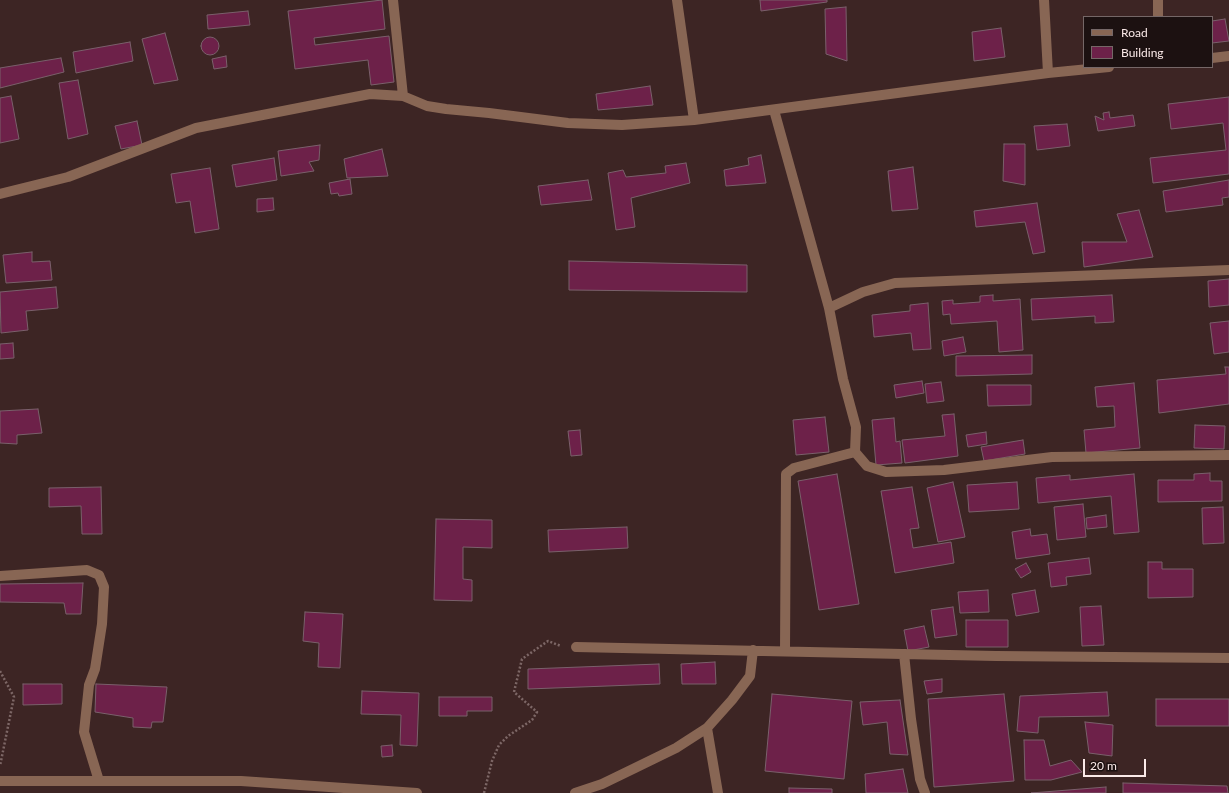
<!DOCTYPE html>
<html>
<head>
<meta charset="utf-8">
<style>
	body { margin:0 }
	#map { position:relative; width:1229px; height:793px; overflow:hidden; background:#3d2524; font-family:Lato,sans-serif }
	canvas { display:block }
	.legend { position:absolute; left:1083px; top:16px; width:130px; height:52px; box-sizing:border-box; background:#1c1111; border:1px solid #756767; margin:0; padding:5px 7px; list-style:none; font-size:12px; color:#fae9e8 }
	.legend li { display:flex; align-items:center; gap:8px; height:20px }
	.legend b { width:20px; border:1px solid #756767 }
	.scale { position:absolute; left:1083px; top:759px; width:63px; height:18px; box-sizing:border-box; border:2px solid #fae9e8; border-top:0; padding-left:5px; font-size:12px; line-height:14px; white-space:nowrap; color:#fae9e8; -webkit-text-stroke:3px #1c1111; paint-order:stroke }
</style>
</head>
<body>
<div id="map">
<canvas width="1229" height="793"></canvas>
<ul class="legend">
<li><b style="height:5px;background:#886654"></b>Road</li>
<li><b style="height:11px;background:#6d2149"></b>Building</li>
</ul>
<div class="scale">20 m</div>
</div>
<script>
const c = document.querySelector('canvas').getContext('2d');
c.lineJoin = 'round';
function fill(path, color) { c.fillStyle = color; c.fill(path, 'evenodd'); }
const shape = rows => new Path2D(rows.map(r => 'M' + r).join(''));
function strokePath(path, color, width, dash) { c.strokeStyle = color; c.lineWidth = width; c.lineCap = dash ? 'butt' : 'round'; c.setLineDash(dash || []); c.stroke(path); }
const building = shape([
	[382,0,385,29,314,38,315,45,389,36,394,82,371,85,368,60,295,69,288,11,382,0],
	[760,0,827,0,827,2,761,11,760,0],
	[846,7,847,61,826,54,825,9,846,7],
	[248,11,250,25,208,29,207,15,248,11],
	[1225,19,1229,41,1212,43,1212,21,1225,19],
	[1001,28,1005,57,974,61,972,32,1001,28],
	[165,33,178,80,154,84,142,39,165,33],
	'201 46a9 9 0 1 1 18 0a9 9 0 1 1-18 0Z',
	[130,42,133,61,76,73,73,52,130,42],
	[226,56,227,67,214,69,212,59,226,56],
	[61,58,64,72,0,88,0,68,61,58],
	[78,80,88,134,68,139,59,83,78,80],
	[650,86,653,105,598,110,596,94,650,86],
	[11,96,19,139,0,143,0,98,11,96],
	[1229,97,1229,174,1153,183,1150,158,1226,150,1223,123,1171,129,1168,104,1229,97],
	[1109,112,1110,118,1133,115,1135,126,1098,131,1095,116,1104,120,1103,113,1109,112],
	[137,121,142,145,121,149,115,126,137,121],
	[1067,124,1070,146,1037,150,1034,126,1067,124],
	[1004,144,1025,144,1025,185,1003,181,1004,144],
	[320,145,319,160,309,162,314,171,281,176,278,151,320,145],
	[382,149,388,176,347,178,344,159,382,149],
	[761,155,766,183,726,186,724,170,749,165,748,158,761,155],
	[274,158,277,180,236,187,232,165,274,158],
	[686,163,690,183,631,198,635,227,616,230,608,173,623,170,626,177,666,173,665,166,686,163],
	[913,167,918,209,892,211,888,171,913,167],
	[210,168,219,229,195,233,190,201,176,203,171,174,210,168],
	[350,179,352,194,339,196,338,193,331,194,329,183,350,179],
	[588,180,592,200,541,205,538,186,588,180],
	[1229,180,1229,197,1222,198,1223,205,1166,212,1163,191,1229,180],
	[273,198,274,210,257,212,257,199,273,198],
	[1037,203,1045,252,1033,254,1025,222,976,227,974,211,1037,203],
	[1139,210,1153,257,1084,267,1082,242,1127,242,1117,214,1139,210],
	[32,252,32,262,50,261,52,280,6,283,3,255,32,252],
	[569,261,747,265,747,292,569,290,569,261],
	[1229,279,1229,305,1209,307,1208,281,1229,279],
	[56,287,58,308,26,311,28,330,1,333,0,292,56,287],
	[993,295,993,301,1020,299,1023,350,999,352,997,321,951,324,950,314,943,315,942,301,953,300,953,304,980,302,980,296,993,295],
	[1112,295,1114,322,1095,323,1095,316,1032,320,1031,299,1112,295],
	[928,303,931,349,913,350,911,333,874,337,872,315,910,311,910,305,928,303],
	[1229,321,1229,352,1214,354,1210,323,1229,321],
	[963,337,966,352,944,356,942,341,963,337],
	[13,343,14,358,0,359,0,344,13,343],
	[1032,355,1032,374,956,376,956,356,1032,355],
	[1225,367,1229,367,1229,404,1159,413,1157,380,1226,374,1225,367],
	[922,381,924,393,896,398,894,385,922,381],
	[941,382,944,401,927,403,925,384,941,382],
	[1134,383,1140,448,1086,453,1084,430,1115,427,1114,406,1097,407,1095,387,1134,383],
	[987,385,1031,385,1031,405,988,406,987,385],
	[38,409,42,433,17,435,17,444,0,443,0,411,38,409],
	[954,414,958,456,905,463,902,440,945,436,942,415,954,414],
	[825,417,829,452,796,455,793,420,825,417],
	[894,418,896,442,900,441,902,463,876,465,872,420,894,418],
	[1195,425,1225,426,1224,449,1194,448,1195,425],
	[580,430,582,455,571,456,568,431,580,430],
	[986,432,987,444,968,447,966,435,986,432],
	[1023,440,1025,454,984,461,981,447,1023,440],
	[1210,473,1210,481,1222,481,1222,501,1158,502,1158,480,1194,480,1194,474,1210,473],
	[837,474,859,604,819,610,798,481,837,474],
	[1134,474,1139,532,1114,534,1111,496,1038,503,1036,478,1070,475,1070,480,1134,474],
	[953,482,965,537,938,542,927,488,953,482],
	[1017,482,1019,509,969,512,967,485,1017,482],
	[101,487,102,534,82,534,81,506,49,507,49,488,101,487],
	[912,487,919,528,910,529,913,548,951,542,954,563,895,573,881,491,912,487],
	[1083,504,1086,537,1057,540,1054,507,1083,504],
	[1223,507,1224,543,1203,544,1202,508,1223,507],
	[1106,515,1107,527,1087,529,1086,518,1106,515],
	[436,519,492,520,492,548,463,547,463,579,472,580,472,601,434,600,436,519],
	[627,527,628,548,549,552,548,530,627,527],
	[1030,529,1031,536,1047,534,1050,554,1016,559,1012,532,1030,529],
	[1089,558,1091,574,1066,577,1067,585,1051,587,1048,563,1089,558],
	[1148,562,1162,562,1162,569,1193,569,1193,597,1148,598,1148,562],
	[1026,563,1031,572,1021,578,1015,569,1026,563],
	[83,583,81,614,66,614,64,603,0,602,0,584,83,583],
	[988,590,989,612,960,613,958,592,988,590],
	[1035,590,1039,612,1016,616,1012,594,1035,590],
	[1101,606,1104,645,1082,646,1080,607,1101,606],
	[953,607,957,635,935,638,931,610,953,607],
	[305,612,343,614,340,668,318,667,319,643,303,641,305,612],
	[966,620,1008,620,1008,647,966,647,966,620],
	[924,626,929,647,908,651,904,630,924,626],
	[715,662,716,684,682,684,681,664,715,662],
	[659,664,660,684,528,689,528,669,659,664],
	[942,679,942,692,927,694,924,681,942,679],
	[23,684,62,684,62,704,23,705,23,684],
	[96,684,167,687,163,722,152,722,151,728,133,727,133,718,95,712,96,684],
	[362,691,419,693,417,746,400,745,401,715,361,714,362,691],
	[1107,692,1109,716,1039,717,1038,733,1017,731,1020,696,1107,692],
	[772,694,852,701,844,779,765,771,772,694],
	[1004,694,1014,781,934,787,928,699,1004,694],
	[439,697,492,697,492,711,467,711,467,716,439,716,439,697],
	[1156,699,1229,699,1229,726,1156,726,1156,699],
	[900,700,908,755,890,754,887,722,863,725,860,702,900,700],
	[1085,722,1113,725,1112,756,1089,753,1085,722],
	[1024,740,1044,740,1050,766,1071,760,1082,772,1051,780,1025,780,1024,740],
	[392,745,393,756,382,757,381,746,392,745],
	[903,769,908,793,866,793,865,774,903,769],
	[1123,783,1227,786,1228,793,1123,793,1123,783],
	[1106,787,1106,793,1031,793,1106,787],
	[789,788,832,789,832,793,789,793,789,788]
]);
const path = shape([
	[0,671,14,697,0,766],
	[484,793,492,761,499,745,508,736,532,720,537,712,514,692,522,659,548,641,561,646]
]);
const street = shape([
	[677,0,694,120],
	[1044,0,1048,73],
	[1158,0,1158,17],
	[1212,58,1229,56],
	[403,96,427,106,446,109,489,113,568,123,622,125,694,120,1048,73,1109,67],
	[774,110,829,308,843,379,856,427,855,452,867,466,886,472,944,470,1052,457,1229,455],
	[0,194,68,177,196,128,370,94,403,96,393,0],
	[829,308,863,292,895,283,1229,270],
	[0,576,87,570,99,575,104,587,102,624,95,669,89,685,84,732,99,781],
	[576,647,996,656,1229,658],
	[785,651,786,474,794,468,855,452],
	[904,654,911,719,920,779,925,793],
	[707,728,718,793],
	[0,781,241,781,417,793],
	[575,793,602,784,635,768,676,748,707,728,732,700,750,676,753,650]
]);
fill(building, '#6d2149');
strokePath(building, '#7a606b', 1);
strokePath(path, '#7d6766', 2.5, [2, 2]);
strokePath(street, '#886654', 10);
</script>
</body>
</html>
